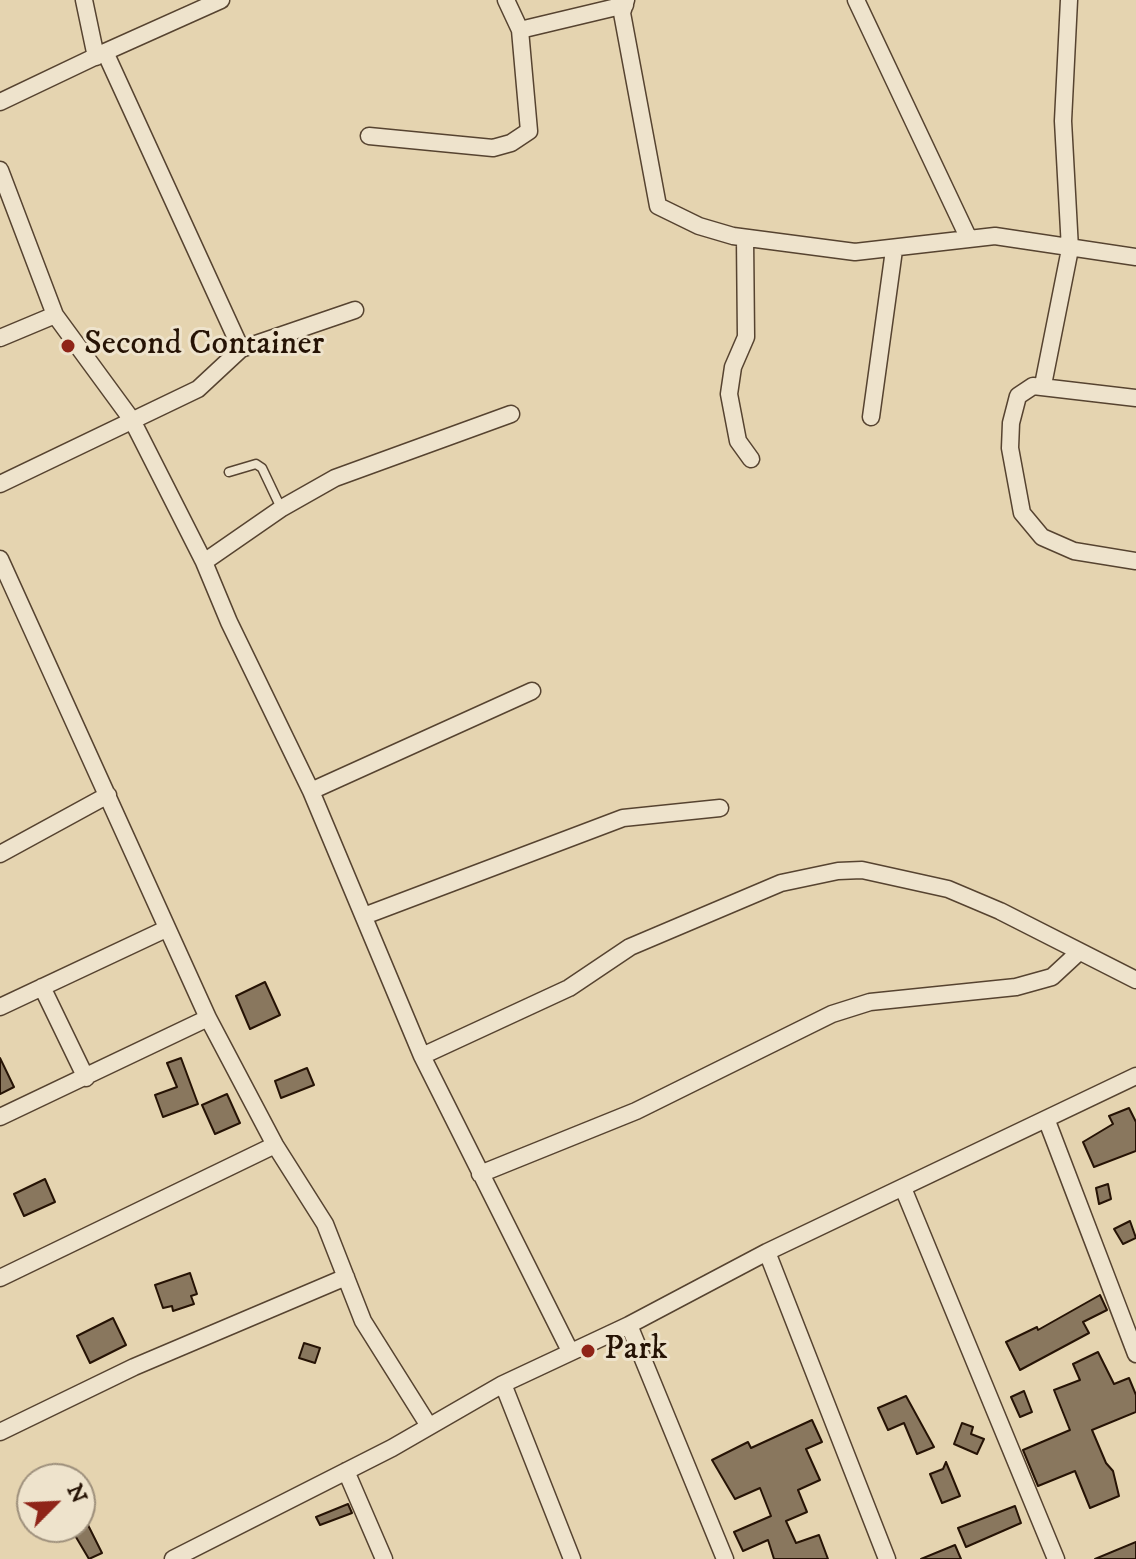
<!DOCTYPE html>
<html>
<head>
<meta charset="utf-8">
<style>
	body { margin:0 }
	#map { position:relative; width:1136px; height:1559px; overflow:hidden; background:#e5d4b0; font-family:"IM FELL DW Pica",serif }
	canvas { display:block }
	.north { position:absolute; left:16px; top:1463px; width:80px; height:80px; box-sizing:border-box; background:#eee3cc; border:2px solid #9e907c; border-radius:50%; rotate:66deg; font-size:22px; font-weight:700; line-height:32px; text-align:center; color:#261305 }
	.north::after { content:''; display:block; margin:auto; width:28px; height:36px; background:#8f2418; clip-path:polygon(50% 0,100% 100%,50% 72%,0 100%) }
</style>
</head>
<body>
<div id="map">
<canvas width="1136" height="1559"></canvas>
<div class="north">N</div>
</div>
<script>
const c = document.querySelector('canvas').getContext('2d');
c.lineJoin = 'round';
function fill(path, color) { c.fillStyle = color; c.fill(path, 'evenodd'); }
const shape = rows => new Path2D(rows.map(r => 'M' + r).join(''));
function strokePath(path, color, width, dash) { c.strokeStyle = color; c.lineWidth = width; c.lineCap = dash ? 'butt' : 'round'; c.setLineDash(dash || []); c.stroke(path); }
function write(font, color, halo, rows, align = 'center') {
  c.font = font + ' "IM FELL DW Pica",serif'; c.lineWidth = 6; c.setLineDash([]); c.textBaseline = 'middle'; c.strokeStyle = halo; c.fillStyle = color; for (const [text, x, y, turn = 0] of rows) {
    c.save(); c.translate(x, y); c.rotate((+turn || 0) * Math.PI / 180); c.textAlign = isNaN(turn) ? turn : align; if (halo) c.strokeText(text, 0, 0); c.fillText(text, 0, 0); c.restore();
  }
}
const building = shape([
	[265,982,280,1015,250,1029,236,996,265,982],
	[0,1058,14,1087,0,1094,0,1058],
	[181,1058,198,1104,163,1117,155,1095,177,1087,167,1063,181,1058],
	[307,1068,314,1085,281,1098,275,1081,307,1068],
	[227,1094,240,1123,215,1134,202,1105,227,1094],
	[1129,1108,1136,1122,1136,1151,1094,1167,1083,1142,1113,1124,1109,1116,1129,1108],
	[45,1179,55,1202,24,1216,14,1194,45,1179],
	[1108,1184,1111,1199,1099,1204,1096,1188,1108,1184],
	[1130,1221,1136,1238,1123,1244,1114,1229,1130,1221],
	[190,1273,197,1294,191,1296,194,1304,173,1311,172,1306,163,1308,155,1285,190,1273],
	[1100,1295,1107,1310,1083,1322,1089,1333,1020,1370,1006,1342,1037,1327,1038,1330,1100,1295],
	[113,1318,126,1345,90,1363,77,1336,113,1318],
	[304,1343,320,1348,315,1363,299,1358,304,1343],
	[1098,1352,1114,1384,1129,1378,1136,1395,1136,1412,1092,1430,1106,1463,1113,1471,1119,1496,1090,1508,1075,1471,1038,1486,1023,1450,1070,1430,1054,1390,1080,1380,1073,1364,1098,1352],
	[1024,1391,1032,1412,1020,1417,1011,1397,1024,1391],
	[906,1396,934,1447,917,1454,904,1423,888,1430,878,1408,906,1396],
	[812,1420,822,1442,806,1449,820,1480,798,1490,807,1512,786,1521,796,1543,819,1535,828,1559,774,1559,768,1540,743,1551,734,1532,771,1516,760,1488,735,1499,712,1460,748,1442,751,1448,812,1420],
	[962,1423,973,1427,971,1434,984,1439,977,1454,954,1444,962,1423],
	[946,1462,960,1496,942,1503,930,1474,943,1469,946,1462],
	[348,1504,352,1513,320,1525,316,1517,348,1504],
	[1015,1506,1021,1523,966,1547,958,1528,1015,1506],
	[80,1509,102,1553,89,1559,70,1527,80,1527,80,1509],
	[1136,1542,1136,1559,1095,1559,1136,1542],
	[955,1545,961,1559,921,1559,955,1545]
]);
const lane = shape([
	[229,472,256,464,262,468,281,508]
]);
const street = shape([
	[84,0,96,57],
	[626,0,622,13,658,206,699,226,733,236,855,252,995,236,1136,257],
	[856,0,968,237],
	[520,30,625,5],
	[105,52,221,0],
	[0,102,105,52,241,349],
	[369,136,493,148,511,143,529,131,520,30,506,0],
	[0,170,55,315,132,420,204,562,229,622,311,791,422,1056,570,1351],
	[745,238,746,337,733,367,729,394,738,441,751,459],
	[0,338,55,315],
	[1043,385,1070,249,1063,121,1069,0],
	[1136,398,1033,386,1018,396,1011,423,1010,448,1022,513,1042,537,1074,551,1136,561],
	[871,417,894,250],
	[0,484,198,389,241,349,355,310],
	[0,559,208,1018,275,1145,325,1224,363,1321,429,1426],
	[204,562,282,508,335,478,511,414],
	[311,791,532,691],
	[0,854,108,795],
	[364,916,623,818,720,808],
	[42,987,86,1078],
	[0,1007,166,929],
	[422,1056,569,988,630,947,781,883,838,871,862,870,948,889,1000,911,1136,980],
	[0,1117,208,1018],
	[1047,1121,1136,1354],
	[480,1174,636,1111,832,1014,870,1002,1016,987,1052,977,1079,952],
	[903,1188,1056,1559],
	[767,1252,887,1559],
	[0,1278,275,1145],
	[629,1325,725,1559],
	[503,1384,572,1559],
	[0,1432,134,1367,346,1277],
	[346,1471,384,1559],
	[173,1559,392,1448,503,1384,629,1325,767,1252,1136,1076]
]);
const markers = [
	[68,346,8,"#8f2418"],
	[588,1351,8,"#8f2418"]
];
const poiNames = [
	["Second Container",84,346],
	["Park",604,1351]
];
fill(building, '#89775e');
strokePath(building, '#261305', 2);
strokePath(lane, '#564330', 11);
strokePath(street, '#564330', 19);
strokePath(lane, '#eee3cc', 8);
strokePath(street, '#eee3cc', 16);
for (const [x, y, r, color] of markers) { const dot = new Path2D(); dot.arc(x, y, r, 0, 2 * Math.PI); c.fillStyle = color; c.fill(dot); strokePath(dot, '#eee3cc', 3); }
write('34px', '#261305', '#eee3cc', poiNames, 'left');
</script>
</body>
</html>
